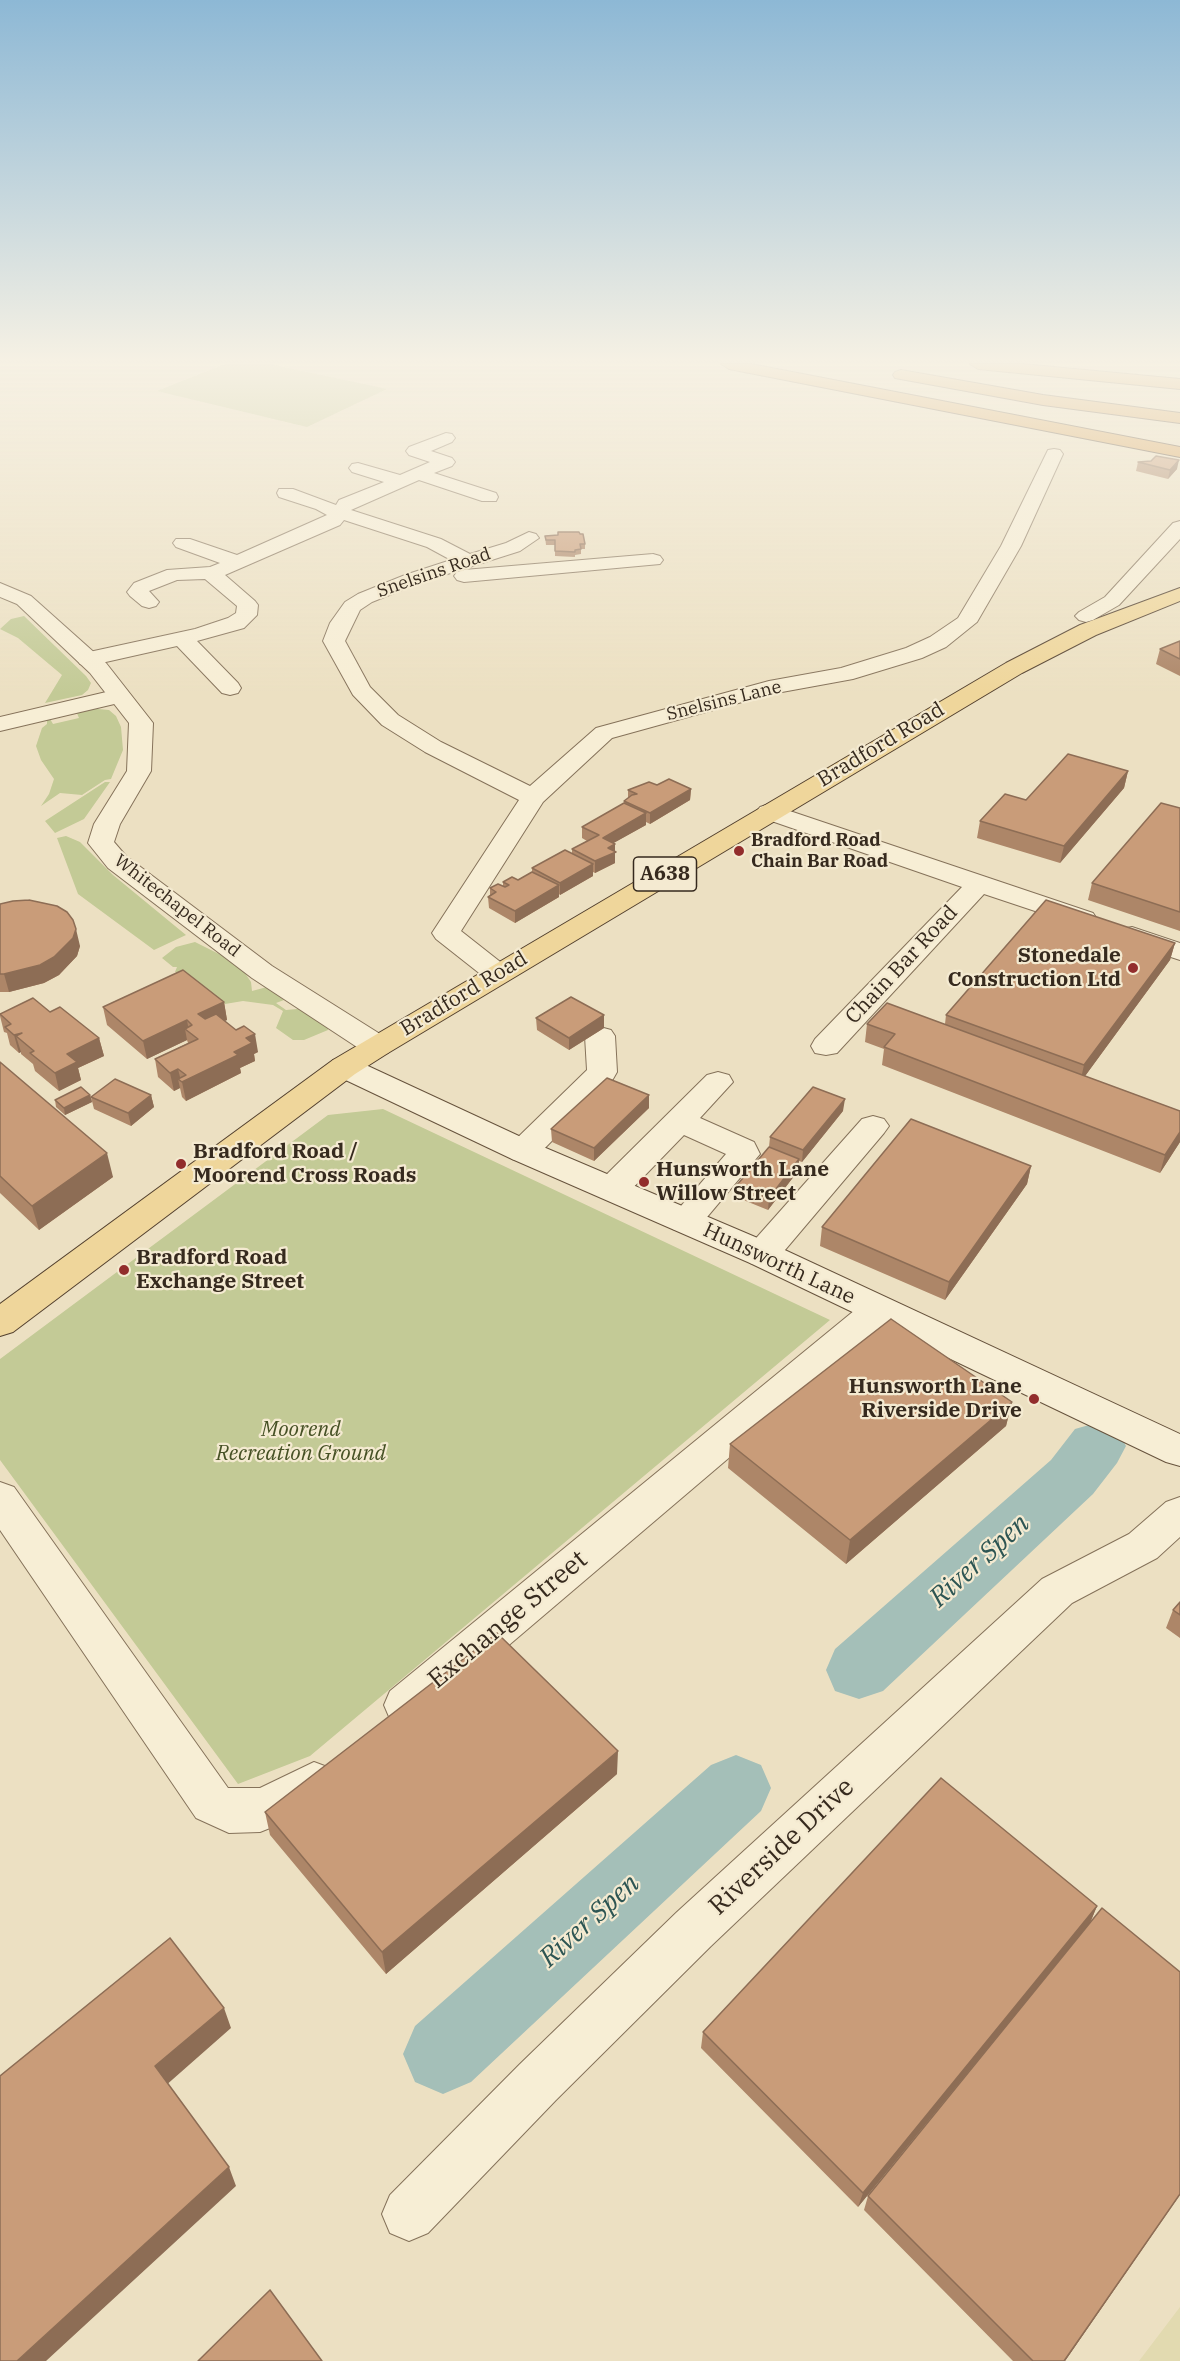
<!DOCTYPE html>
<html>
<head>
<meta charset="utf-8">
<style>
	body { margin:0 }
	canvas { display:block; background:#ece0c2 }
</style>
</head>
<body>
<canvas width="1180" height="2361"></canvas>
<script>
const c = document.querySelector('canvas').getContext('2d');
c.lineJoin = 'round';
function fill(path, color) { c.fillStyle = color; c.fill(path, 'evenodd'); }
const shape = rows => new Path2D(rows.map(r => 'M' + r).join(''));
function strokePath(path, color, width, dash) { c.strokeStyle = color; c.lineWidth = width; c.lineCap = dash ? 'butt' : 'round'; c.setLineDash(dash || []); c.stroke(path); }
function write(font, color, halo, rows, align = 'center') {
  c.font = font + ' "IBM Plex Serif",serif'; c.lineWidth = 4.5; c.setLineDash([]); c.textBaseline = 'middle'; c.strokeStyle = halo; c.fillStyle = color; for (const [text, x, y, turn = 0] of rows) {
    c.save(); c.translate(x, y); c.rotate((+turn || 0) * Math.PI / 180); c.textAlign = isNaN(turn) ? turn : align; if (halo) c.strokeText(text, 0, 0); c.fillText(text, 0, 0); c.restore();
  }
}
const farmland = shape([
	[1180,2307,1180,2361,1139,2361]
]);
const green = shape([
	[225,364,270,364,387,389,307,427,157,391],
	[24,616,86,676,91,683,88,690,82,695,45,703,62,675,18,638,0,629,11,619],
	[87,708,109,710,116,716,121,727,123,750,111,779,105,780,82,795,60,793,41,806,49,794,54,779,41,760,36,746,42,728,47,724,47,718,49,717,53,724,79,718,76,711],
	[105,782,110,782,84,819,55,833,45,821],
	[66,836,80,842,113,875,186,935,154,950,78,894,57,838],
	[195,942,223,956,243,970,251,982,252,991,267,987,284,1000,276,1003,286,1010,308,1008,327,1023,328,1030,304,1040,293,1040,276,1028,283,1011,273,1005,243,1001,225,1004,211,998,184,975,175,972,177,967,173,967,162,958,176,947],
	[383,1109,830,1320,310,1756,238,1784,0,1460,0,1359,328,1115]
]);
const river = shape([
	[1096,1423,1117,1429,1126,1446,1117,1463,1093,1494,883,1691,859,1699,835,1691,826,1670,835,1649,1051,1460,1075,1429,1096,1423],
	[736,1755,761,1765,771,1788,761,1811,471,2082,443,2094,415,2082,403,2054,415,2026,711,1765,736,1755]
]);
const minor = shape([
	[446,433,452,434,455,438,452,442,431,451,452,458,455,462,452,466,434,473,496,493,498,497,496,501,482,501,419,480,351,510,441,539,470,554,506,543,529,532,536,534,539,538,520,551,419,583,372,602,360,610,345,641,370,687,398,715,441,742,530,786,596,728,769,681,841,668,906,648,930,637,958,618,1001,546,1048,450,1054,449,1060,450,1063,454,1021,546,977,622,946,647,922,658,853,679,771,694,612,738,543,802,461,931,508,968,512,974,508,980,498,983,488,980,436,939,432,933,519,800,425,752,382,725,353,695,323,641,330,623,345,602,358,594,405,575,451,560,427,547,344,520,340,525,225,575,255,601,258,605,257,615,244,628,197,641,238,683,241,688,238,693,230,695,222,693,177,646,88,666,80,664,77,659,80,654,195,629,228,618,236,613,237,606,205,579,177,580,149,591,159,602,156,606,149,608,142,606,130,596,127,592,134,583,167,570,210,567,220,563,176,547,173,543,176,539,190,539,237,555,327,515,316,509,279,497,277,493,279,489,293,489,336,505,339,500,384,482,352,472,349,468,352,464,358,463,400,475,430,462,409,455,406,451,409,447,446,433],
	[1180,521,1180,539,1119,605,1093,620,1086,622,1079,620,1075,616,1079,612,1105,597,1173,523,1180,521],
	[653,554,660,556,663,560,660,564,464,582,457,580,454,576,457,572,464,570,653,554],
	[119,689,127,691,130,696,127,701,0,731,0,717,119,689],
	[769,804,1093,913,1097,919,1093,925,1083,927,984,894,837,1053,826,1055,815,1053,811,1046,815,1039,962,887,760,817,756,812,760,807,769,804],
	[1132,927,1180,943,1180,960,1122,941,1118,935,1122,929,1132,927],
	[600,1027,611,1030,615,1036,617,1072,613,1079,534,1159,523,1162,512,1159,507,1151,512,1143,587,1070,585,1036,589,1030,600,1027],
	[718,1072,729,1075,733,1082,700,1118,754,1142,760,1154,697,1229,685,1233,673,1229,668,1221,726,1154,684,1135,624,1197,612,1200,600,1197,595,1189,600,1181,707,1075,718,1072],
	[873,1116,884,1119,889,1126,884,1133,774,1263,762,1266,750,1263,745,1254,750,1245,862,1119,873,1116],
	[879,1297,892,1301,897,1310,892,1319,422,1719,406,1725,390,1719,384,1705,390,1691,866,1301,879,1297],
	[0,1482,14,1487,228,1788,260,1788,314,1762,330,1768,337,1783,330,1798,305,1814,260,1832,229,1833,196,1818,0,1530,0,1482],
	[1180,1497,1180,1537,1157,1558,1072,1603,711,1946,556,2100,428,2233,409,2241,390,2233,382,2214,390,2195,520,2064,677,1912,1042,1579,1129,1534,1166,1502,1180,1497]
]);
const tertiary = shape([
	[0,583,31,596,106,663,153,723,151,771,120,824,114,842,126,856,272,966,388,1039,392,1046,388,1053,377,1055,366,1053,252,978,108,868,88,843,94,824,127,771,129,723,90,673,17,604,0,597,0,583]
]);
const secondary = shape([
	[344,1058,355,1060,534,1143,774,1245,1180,1434,1180,1466,1166,1462,750,1263,512,1159,333,1074,329,1067,333,1060,344,1058]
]);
const primary = shape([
	[1180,588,1180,601,1096,635,1022,673,388,1053,355,1074,13,1332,0,1336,0,1304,333,1060,1006,663,1080,625,1180,588]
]);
const motorway = shape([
	[721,364,751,364,1180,447,1180,457,729,369,721,364],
	[970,364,1022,364,1180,379,1180,389,978,369,970,364],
	[901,370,1043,395,1180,413,1180,423,1043,405,895,378,893,375,895,372,901,370]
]);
const wall = shape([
	[1138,462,1177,469,1168,479,1136,471],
	[580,534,585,544,585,549,581,549,581,554,575,555,575,557,555,556,555,545,546,545,545,536],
	[1180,641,1180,676,1156,664,1160,649],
	[1128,771,1124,788,1060,863,977,838,980,821,1026,800],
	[657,785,691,789,690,800,650,824,646,822,646,825,613,843,615,844,615,863,595,873,593,872,593,876,560,895,559,894,559,897,515,923,489,908,488,897,490,895,490,888,503,887,503,882,518,880,532,872,532,868,572,854,572,849,587,841,582,838,582,827,624,803,624,801,628,798,628,790],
	[1180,808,1180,931,1088,900,1092,883],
	[0,904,80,946,77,956,59,975,44,983,9,992,0,992],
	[1175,943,1170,960,1085,1076,1180,1111,1180,1142,1160,1173,882,1065,884,1049,865,1042,867,1024,945,1024,946,1015],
	[224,1002,227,1020,224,1021,258,1052,254,1054,255,1061,240,1068,241,1073,186,1101,182,1097,180,1088,174,1091,158,1077,155,1059,188,1043,187,1040,147,1059,107,1025,103,1007],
	[50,1012,99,1038,104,1056,78,1068,81,1080,59,1091,35,1071,33,1064,21,1054,21,1052,19,1053,10,1045,7,1033,4,1032,0,1016,0,1013],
	[604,1015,604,1028,569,1050,537,1030,536,1018],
	[0,1062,113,1177,39,1230,0,1193],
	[90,1095,92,1102,65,1115,56,1107,55,1100],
	[151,1095,154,1107,131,1126,94,1109,91,1097],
	[649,1095,649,1108,594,1161,552,1142,551,1129],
	[843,1111,802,1162,799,1161,798,1171,768,1210,736,1197,737,1185,769,1147,770,1137],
	[1031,1166,1027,1184,945,1300,820,1246,822,1227],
	[1012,1402,1006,1426,846,1564,728,1468,730,1444],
	[1180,1602,1180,1638,1166,1628,1173,1610],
	[617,1774,386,1974,270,1835,265,1812],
	[1097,1906,1090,1923,858,2207,701,2048,703,2032],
	[1180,2195,1065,2361,1013,2361,864,2210,868,2196]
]);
const shadedWall = shape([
	[1179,460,1177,469,1168,479,1170,470],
	[1128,771,1124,788,1060,863,1064,846],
	[691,789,690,800,650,824,650,813],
	[646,813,646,825,603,849,603,838],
	[615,844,615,863,595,873,595,861,608,848],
	[593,864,593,876,560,895,560,883],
	[559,885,559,897,515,923,515,911],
	[76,929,80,946,77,956,59,975,44,983,9,992,4,974],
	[1175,943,1170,960,1080,1083,1084,1065],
	[224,1002,227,1020,201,1032,198,1014],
	[604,1015,604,1028,569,1050,569,1038],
	[187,1020,189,1032,185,1029,187,1040,147,1059,143,1041],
	[22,1033,16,1036,21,1052,19,1053,14,1035],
	[255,1034,258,1052,254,1054,255,1061,240,1068,241,1073,186,1101,182,1082,234,1052,246,1038],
	[99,1038,104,1056,78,1068,81,1080,59,1091,55,1073,67,1054],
	[178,1069,181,1081,178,1079,180,1088,174,1091,170,1073],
	[90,1095,92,1102,65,1115,64,1108],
	[151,1095,154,1107,131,1126,128,1113],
	[649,1095,649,1108,594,1161,594,1148],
	[845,1099,843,1111,802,1162,803,1150],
	[1180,1132,1180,1142,1160,1173,1165,1155],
	[107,1153,113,1177,39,1230,32,1206],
	[799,1159,798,1171,768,1210,769,1198],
	[1031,1166,1027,1184,945,1300,949,1282],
	[1012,1402,1006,1426,846,1564,850,1540],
	[618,1751,617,1774,386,1974,382,1952],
	[1097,1906,1090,1923,858,2207,863,2193],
	[224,2008,231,2028,164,2087,155,2066],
	[229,2167,236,2186,46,2361,17,2361],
	[1180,2194,1065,2361,1064,2361]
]);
const building = shape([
	[1156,456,1179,460,1170,470,1138,462,1151,461,1156,456],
	[558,532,579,532,580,534,583,534,585,544,580,544,581,549,575,550,575,552,555,551,555,540,546,540,545,536,558,535,558,532],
	[1180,641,1180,659,1160,649,1180,641],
	[1068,754,1128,771,1064,846,980,821,1005,794,1026,800,1068,754],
	[669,779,691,789,650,813,624,801,632,795,637,794,628,790,649,782,657,785,669,779],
	[624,803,646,813,603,838,615,844,608,848,616,852,595,861,572,849,599,835,582,827,624,803],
	[1161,803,1180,808,1180,912,1092,883,1161,803],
	[565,850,593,864,560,883,532,868,565,850],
	[532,872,559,885,515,911,488,897,496,892,490,888,498,884,505,887,509,885,503,882,512,877,518,880,532,872],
	[29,900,57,906,67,912,73,920,76,929,73,938,54,957,40,965,4,974,0,974,0,904,13,901,29,900],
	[1046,900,1175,943,1084,1065,946,1015,1046,900],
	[183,970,224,1002,198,1014,205,1019,216,1014,236,1030,244,1026,255,1034,246,1038,252,1043,234,1052,238,1055,182,1082,178,1079,186,1075,178,1069,170,1073,155,1059,198,1039,185,1029,192,1025,187,1020,143,1041,103,1007,183,970],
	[571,997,604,1015,569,1038,536,1018,571,997],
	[33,998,50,1012,60,1007,99,1038,67,1054,77,1062,55,1073,30,1053,34,1051,16,1036,22,1033,14,1035,5,1027,11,1024,0,1014,33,998],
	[887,1003,1180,1111,1180,1132,1165,1155,884,1047,895,1034,867,1024,887,1003],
	[0,1062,107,1153,32,1206,0,1176,0,1062],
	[607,1078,649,1095,594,1148,551,1129,607,1078],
	[115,1079,151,1095,128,1113,91,1097,115,1079],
	[81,1087,90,1095,64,1108,55,1100,81,1087],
	[813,1087,845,1099,803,1150,770,1137,813,1087],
	[911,1119,1031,1166,949,1282,822,1227,911,1119],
	[769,1147,799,1159,769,1198,737,1185,769,1147],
	[891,1319,1012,1402,850,1540,730,1444,891,1319],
	[1180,1602,1180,1615,1173,1610,1180,1602],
	[497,1633,618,1751,382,1952,265,1812,497,1633],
	[941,1778,1097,1906,863,2193,703,2032,941,1778],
	[1102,1908,1180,1972,1180,2194,1064,2361,1033,2361,868,2196,1102,1908],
	[170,1938,224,2008,155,2066,229,2167,17,2361,0,2361,0,2076,170,1938],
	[270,2290,322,2361,198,2361,270,2290]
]);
const markers = [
	[739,851,6,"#922d2c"],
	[1133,968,6,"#922d2c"],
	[181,1164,6,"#922d2c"],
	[644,1182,6,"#922d2c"],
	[124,1270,6,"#922d2c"],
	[1034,1399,6,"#922d2c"]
];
const farStreetnames = [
	["Snelsins Road",434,573,-19],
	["Snelsins Lane",724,701,-14],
	["Whitechapel Road",177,906,38]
];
const farPoinames = [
	["Bradford Road",751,841],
	["Chain Bar Road",751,862]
];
const shields = [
	[665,874,63]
];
const shieldNames = [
	["A638",665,874]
];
const streetNames = [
	["Bradford Road",881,745,-31],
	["Chain Bar Road",902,965,-47],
	["Bradford Road",464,994,-31],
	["Hunsworth Lane",779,1264,25]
];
const poiNames = [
	["Stonedale",1121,956,"right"],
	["Construction Ltd",1121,980,"right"],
	["Bradford Road /",193,1152],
	["Moorend Cross Roads",193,1176],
	["Hunsworth Lane",656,1170],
	["Willow Street",656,1194],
	["Bradford Road",136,1258],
	["Exchange Street",136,1282],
	["Hunsworth Lane",1022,1387,"right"],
	["Riverside Drive",1022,1411,"right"]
];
const parkNames = [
	["Moorend",301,1430],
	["Recreation Ground",301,1454]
];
const nearStreetnames = [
	["Exchange Street",508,1620,-40],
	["Riverside Drive",782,1847,-43]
];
const nearWaternames = [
	["River Spen",980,1561,-42],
	["River Spen",590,1921,-42]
];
fill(farmland, '#e2dab0');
fill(green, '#c3ca96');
fill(river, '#a4bfb8');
strokePath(minor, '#85725a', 2);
strokePath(tertiary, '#85725a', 2);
strokePath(secondary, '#67533d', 2);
strokePath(primary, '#53402e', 2);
strokePath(motorway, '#53402e', 2);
fill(minor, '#f7eed5');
fill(tertiary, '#f7eed5');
fill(secondary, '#f7eed5');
fill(primary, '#efd69b');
fill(motorway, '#d9a155');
fill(wall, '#ad8668');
fill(shadedWall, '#8d6d55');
fill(building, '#c99c79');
strokePath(building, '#8d6d55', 1.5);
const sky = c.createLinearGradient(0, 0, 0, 694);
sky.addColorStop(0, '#8db8d5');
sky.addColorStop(0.52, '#f6f1e4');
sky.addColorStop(1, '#f6f1e400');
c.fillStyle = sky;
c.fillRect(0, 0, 1180, 694);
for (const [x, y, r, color] of markers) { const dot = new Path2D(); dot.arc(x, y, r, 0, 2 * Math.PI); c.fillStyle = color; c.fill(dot); strokePath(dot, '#f4ead1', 2); }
write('18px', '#362a1e', '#f4ead1', farStreetnames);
write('bold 18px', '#362a1e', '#f4ead1', farPoinames, 'left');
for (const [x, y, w] of shields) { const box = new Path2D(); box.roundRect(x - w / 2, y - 17, w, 34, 4.5); c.fillStyle = '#f4ead1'; c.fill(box); strokePath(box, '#362a1e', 1.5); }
write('bold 20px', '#362a1e', null, shieldNames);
write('21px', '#362a1e', '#f4ead1', streetNames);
write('bold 21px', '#362a1e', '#f4ead1', poiNames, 'left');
write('italic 21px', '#465125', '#f4ead1', parkNames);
write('26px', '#362a1e', '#f4ead1', nearStreetnames);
write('italic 27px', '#2d5553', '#f4ead1', nearWaternames);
</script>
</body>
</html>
